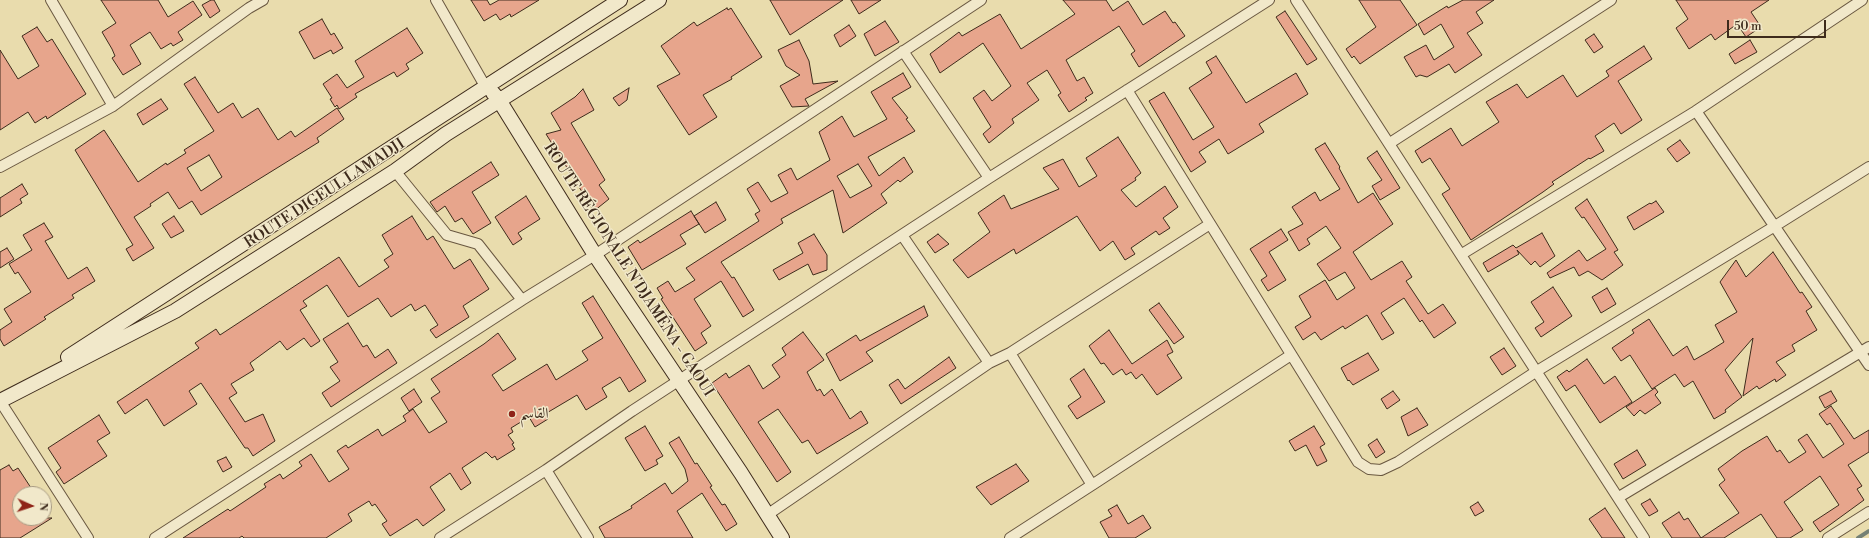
<!DOCTYPE html>
<html>
<head>
<meta charset="utf-8">
<style>
	body { margin:0 }
	#map { position:relative; width:1869px; height:538px; overflow:hidden; background:#e9dcad; font-family:"Libre Bodoni",serif }
	canvas { display:block }
	.north { position:absolute; left:12px; top:486px; width:40px; height:40px; box-sizing:border-box; background:#f1e8ca; border:1px solid #a99c84; border-radius:50%; rotate:93deg; font-size:11px; font-weight:700; line-height:16px; text-align:center; color:#3e2b1c }
	.north::after { content:''; display:block; margin:auto; width:14px; height:18px; background:#8f2418; clip-path:polygon(50% 0,100% 100%,50% 72%,0 100%) }
	.scale { position:absolute; left:1727px; top:20px; width:99px; height:18px; box-sizing:border-box; border:2px solid #3e2b1c; border-top:0; padding-left:5px; font-size:12px; line-height:14px; white-space:nowrap; color:#3e2b1c; -webkit-text-stroke:3px #f1e8ca; paint-order:stroke }
</style>
</head>
<body>
<div id="map">
<canvas width="1869" height="538"></canvas>
<div class="north">N</div>
<div class="scale">50 m</div>
</div>
<script>
const c = document.querySelector('canvas').getContext('2d');
c.lineJoin = 'round';
const shape = rows => new Path2D(rows.map(r => 'M' + r).join(''));
function strokePath(path, color, width, dash) { c.strokeStyle = color; c.lineWidth = width; c.lineCap = dash ? 'butt' : 'round'; c.setLineDash(dash || []); c.stroke(path); }
function fill(path, color) { c.fillStyle = color; c.fill(path, 'evenodd'); }
function write(font, color, halo, rows, align = 'center') {
  c.font = font + ' "Libre Bodoni",Amiri,serif'; c.lineWidth = 3; c.setLineDash([]); c.textBaseline = 'middle'; c.strokeStyle = halo; c.fillStyle = color; for (const [text, x, y, turn = 0] of rows) {
    c.save(); c.translate(x, y); c.rotate((+turn || 0) * Math.PI / 180); c.textAlign = isNaN(turn) ? turn : align; if (halo) c.strokeText(text, 0, 0); c.fillText(text, 0, 0); c.restore();
  }
}
const stream = shape([
	[1858,538,1869,531]
]);
const building = shape([
	[101,0,158,0,168,17,193,1,202,15,178,32,183,40,173,46,171,43,161,49,150,32,130,45,141,64,123,75,112,58,115,56,112,49,102,32,116,23,101,0],
	[211,0,214,0,220,11,210,18,202,5,211,0],
	[471,0,487,0,490,5,499,0,539,0,511,17,510,14,500,20,496,14,484,21,471,0],
	[770,0,843,0,790,35,770,0],
	[851,0,881,0,859,14,851,0],
	[1063,0,1106,0,1113,11,1128,1,1143,25,1165,11,1173,23,1175,22,1185,36,1139,67,1131,54,1135,51,1119,26,1066,60,1077,81,1084,77,1093,93,1085,98,1087,100,1069,112,1058,95,1061,93,1047,70,1027,83,1039,100,1012,119,1014,123,989,143,983,134,991,127,973,98,984,90,992,101,1011,86,983,43,940,73,930,54,959,32,962,36,1000,14,1021,49,1075,14,1063,0],
	[1359,0,1400,0,1417,25,1360,64,1354,56,1352,58,1346,49,1376,27,1359,0],
	[1463,0,1494,0,1476,12,1483,23,1467,33,1482,55,1455,73,1449,64,1427,77,1420,75,1416,77,1404,57,1426,45,1434,60,1454,47,1441,24,1424,35,1418,24,1447,6,1448,8,1463,0],
	[1676,0,1769,0,1751,12,1761,27,1746,37,1737,24,1715,40,1711,34,1689,49,1676,28,1688,19,1676,0],
	[727,8,728,10,731,8,762,57,731,77,732,79,703,95,717,117,689,135,657,86,680,74,661,46,694,22,697,26,727,8],
	[1285,11,1317,59,1307,65,1276,17,1285,11],
	[322,19,331,35,334,33,343,48,333,54,331,50,314,59,299,32,322,19],
	[885,21,899,42,875,56,864,34,885,21],
	[849,25,856,36,840,47,834,35,849,25],
	[37,27,47,42,52,39,86,94,47,119,46,116,35,123,28,112,0,130,0,50,18,79,39,66,22,36,37,27],
	[407,28,423,53,406,64,409,69,397,77,394,72,355,94,357,97,339,109,337,105,335,107,330,99,332,98,323,84,337,74,347,88,364,77,355,61,407,28],
	[1594,34,1603,47,1594,53,1585,40,1594,34],
	[799,40,809,61,813,84,838,81,805,99,809,106,792,107,780,86,800,75,786,66,778,50,799,40],
	[1750,40,1757,52,1735,64,1729,54,1750,40],
	[1644,46,1652,59,1618,81,1642,120,1621,134,1614,123,1595,136,1604,151,1590,159,1589,158,1552,182,1554,184,1543,192,1471,240,1442,194,1450,189,1430,158,1422,163,1415,151,1451,128,1462,146,1499,122,1486,102,1517,84,1527,98,1563,75,1577,97,1609,76,1606,71,1644,46],
	[1216,56,1246,103,1296,73,1308,94,1259,124,1264,132,1228,154,1219,139,1199,152,1206,162,1191,172,1149,101,1164,92,1193,140,1214,127,1189,88,1212,73,1206,62,1216,56],
	[903,73,911,87,892,98,908,118,906,119,915,131,868,157,879,176,904,157,913,172,900,182,898,180,881,194,887,203,843,233,833,190,781,219,783,223,721,262,732,278,734,277,754,310,743,317,721,281,694,299,711,326,701,333,707,343,695,351,661,299,663,298,657,288,668,281,675,292,695,280,686,268,759,221,755,214,760,211,747,189,758,182,771,202,788,193,778,175,791,168,797,180,830,160,819,132,842,116,854,137,887,119,871,92,903,73],
	[858,164,872,186,850,198,837,176,858,164],
	[195,77,218,113,233,103,242,118,258,108,278,140,291,131,295,137,337,108,344,119,317,138,319,142,201,215,192,201,179,209,168,192,150,204,151,206,134,217,154,248,133,261,126,249,133,245,75,150,104,130,138,182,166,163,167,165,186,153,184,150,214,131,184,84,195,77],
	[209,155,222,177,201,191,187,168,209,155],
	[629,88,627,100,619,106,613,98,629,88],
	[583,89,594,110,571,123,605,180,599,185,609,199,594,211,546,134,561,130,551,113,575,97,583,89],
	[161,99,168,109,143,125,137,114,161,99],
	[1118,137,1141,173,1135,178,1136,180,1121,190,1136,207,1165,186,1178,207,1163,218,1170,228,1159,235,1156,231,1131,248,1135,254,1125,260,1113,241,1100,251,1077,216,1016,254,1014,249,968,278,953,260,990,232,978,213,1004,195,1011,209,1059,189,1043,168,1063,159,1079,187,1097,176,1086,158,1118,137],
	[1680,140,1690,153,1677,162,1667,149,1680,140],
	[1325,143,1340,167,1339,168,1358,203,1373,193,1393,224,1353,252,1371,280,1402,261,1412,277,1406,281,1428,314,1443,304,1456,323,1434,338,1422,320,1420,322,1404,298,1381,313,1394,333,1382,340,1367,315,1345,329,1343,326,1321,340,1315,332,1303,340,1295,327,1311,317,1299,296,1325,280,1337,300,1355,288,1345,272,1329,281,1317,264,1341,248,1326,226,1307,239,1310,244,1299,251,1288,232,1303,224,1292,207,1315,192,1320,201,1340,189,1315,149,1325,143],
	[1377,151,1400,188,1380,200,1372,186,1382,180,1367,158,1377,151],
	[491,162,499,175,472,192,491,223,473,234,462,218,455,222,445,206,437,212,430,202,491,162],
	[22,184,28,194,20,199,22,203,0,217,0,198,22,184],
	[526,196,540,219,518,233,522,239,513,245,495,217,526,196],
	[1587,199,1618,250,1614,252,1623,265,1602,280,1588,271,1579,276,1574,267,1550,278,1547,273,1579,250,1587,261,1606,249,1584,217,1582,218,1575,208,1587,199],
	[1656,201,1664,212,1634,230,1627,217,1650,203,1651,204,1656,201],
	[716,202,726,220,705,233,694,216,716,202],
	[691,211,699,224,680,235,686,244,642,270,628,247,638,240,640,243,691,211],
	[174,216,184,231,171,238,162,224,174,216],
	[412,216,427,240,433,236,454,269,470,259,489,289,463,306,469,317,436,338,430,330,438,325,425,305,415,311,411,304,391,317,378,298,348,317,327,285,303,301,307,306,300,310,320,341,311,347,304,338,287,350,280,341,250,363,254,370,231,384,237,393,229,398,245,422,263,414,275,441,253,456,248,448,245,448,201,383,189,391,197,404,164,426,147,399,125,414,117,402,199,348,195,343,216,329,220,335,339,257,359,287,389,267,384,260,393,254,382,235,412,216],
	[44,223,53,237,45,241,68,279,87,267,95,281,72,295,74,298,44,317,46,319,4,346,0,339,0,330,12,322,4,309,31,292,18,272,15,274,9,264,32,250,23,235,44,223],
	[1281,229,1288,240,1269,252,1286,280,1268,291,1261,280,1267,276,1250,249,1281,229],
	[1542,233,1555,256,1540,267,1535,261,1531,265,1517,250,1519,254,1488,272,1483,263,1513,245,1516,248,1542,233],
	[814,234,827,255,827,270,813,275,808,264,779,280,773,270,803,253,798,243,814,234],
	[938,234,949,244,935,253,927,242,938,234],
	[7,248,14,259,0,268,0,252,7,248],
	[1773,252,1800,293,1802,292,1812,307,1806,311,1817,330,1792,345,1795,351,1776,362,1786,375,1776,382,1775,379,1759,389,1757,386,1743,396,1753,338,1725,370,1742,397,1725,410,1726,412,1714,419,1693,381,1684,387,1675,374,1652,389,1630,355,1621,361,1612,348,1634,333,1632,330,1649,319,1673,356,1687,346,1694,360,1708,352,1724,342,1715,325,1737,312,1720,282,1736,260,1746,277,1773,252],
	[1553,287,1572,316,1541,337,1535,328,1544,322,1531,302,1553,287],
	[1607,288,1616,304,1601,313,1592,297,1607,288],
	[593,296,646,381,629,392,620,377,602,388,607,397,586,410,577,395,545,414,548,419,535,427,529,417,511,428,513,432,508,435,514,443,512,444,515,449,497,460,495,456,492,458,486,452,462,468,471,483,461,490,450,473,430,487,445,510,423,526,417,519,390,536,382,524,387,521,375,504,372,506,369,501,348,514,352,521,326,538,244,538,242,536,239,538,183,538,228,509,230,511,266,487,264,484,280,474,283,479,302,466,299,462,311,454,329,482,349,469,337,451,346,445,348,448,378,429,382,436,406,421,403,416,413,409,429,433,447,422,431,398,440,392,431,379,484,344,498,333,516,359,492,375,503,391,547,364,556,380,588,360,582,351,603,338,582,303,593,296],
	[1159,303,1184,337,1174,344,1149,310,1159,303],
	[924,306,928,316,866,352,873,361,840,381,826,354,856,335,860,341,924,306],
	[348,323,363,347,367,345,375,358,388,349,397,363,331,407,322,393,340,381,330,367,338,362,323,339,348,323],
	[1109,330,1132,364,1167,340,1173,352,1167,355,1182,378,1157,395,1142,374,1136,379,1131,372,1126,375,1122,369,1113,375,1104,363,1101,364,1089,346,1109,330],
	[803,332,824,360,807,372,817,391,820,389,824,396,832,389,850,419,861,411,868,423,817,454,808,440,802,443,778,409,758,422,791,472,777,482,712,383,726,373,729,378,749,365,763,389,780,377,772,365,786,355,782,348,803,332],
	[1504,348,1516,366,1502,375,1490,357,1504,348],
	[1368,353,1379,370,1353,385,1349,380,1348,381,1341,368,1368,353],
	[949,357,956,368,901,404,889,385,898,379,905,389,949,357],
	[1587,359,1604,384,1615,376,1632,402,1600,423,1575,385,1566,391,1557,377,1567,370,1569,372,1587,359],
	[1084,369,1105,402,1077,419,1068,406,1081,397,1070,379,1084,369],
	[1655,388,1658,392,1655,395,1661,403,1645,414,1640,410,1634,416,1626,407,1655,388],
	[414,389,422,402,409,411,401,398,414,389],
	[1393,391,1400,400,1387,409,1381,399,1393,391],
	[1831,391,1837,401,1825,408,1819,397,1831,391],
	[1831,406,1854,439,1869,430,1869,452,1848,465,1862,486,1857,489,1864,500,1820,532,1813,522,1839,505,1820,476,1784,502,1803,530,1790,538,1777,538,1761,514,1724,538,1701,538,1739,513,1719,485,1725,480,1718,469,1742,451,1767,436,1777,452,1780,450,1789,463,1806,452,1798,440,1807,434,1823,458,1844,444,1830,423,1827,425,1819,414,1831,406],
	[1417,408,1428,425,1408,436,1401,417,1417,408],
	[99,415,110,433,97,441,107,456,64,484,56,472,61,468,48,448,99,415],
	[645,426,663,456,656,460,658,464,645,471,625,438,645,426],
	[1314,426,1325,444,1320,447,1327,461,1317,466,1306,445,1295,451,1289,441,1314,426],
	[679,437,695,464,697,463,712,486,710,487,722,505,725,504,737,524,726,531,702,493,677,511,693,538,605,538,599,527,632,508,631,506,665,483,672,494,688,481,685,469,669,443,679,437],
	[1377,439,1385,452,1376,458,1368,445,1377,439],
	[1637,450,1646,465,1623,479,1614,464,1637,450],
	[226,457,232,467,223,472,217,461,226,457],
	[1016,464,1029,481,991,505,976,487,1016,464],
	[9,465,13,471,18,468,35,494,20,494,20,518,52,518,20,538,0,538,0,470,9,465],
	[1650,499,1658,511,1649,516,1641,504,1650,499],
	[1478,502,1484,511,1475,516,1470,507,1478,502],
	[1117,505,1128,524,1143,515,1151,528,1135,538,1109,538,1100,522,1112,516,1108,510,1117,505],
	[1605,508,1625,538,1602,538,1589,519,1605,508],
	[1679,512,1684,520,1688,518,1701,538,1672,538,1662,523,1679,512]
]);
const street = shape([
	[51,0,113,106],
	[436,0,485,86],
	[1296,0,1644,538],
	[903,51,989,178],
	[1127,90,1358,462,1369,469,1381,470,1398,462,1537,371,1775,226,1869,167],
	[1696,111,1869,365],
	[1390,143,1611,0],
	[0,167,113,106,249,8,263,0],
	[395,171,447,235,478,244,522,300],
	[902,235,989,363],
	[1462,254,1696,111,1862,0],
	[1010,353,1092,485,1010,538],
	[0,401,88,538],
	[546,470,588,538],
	[1092,485,1291,355],
	[1619,497,1869,347],
	[767,515,989,363,1010,353,1210,224],
	[155,538,522,300,595,255,981,0],
	[440,538,546,470,632,411,989,178,1269,0],
	[1828,538,1869,512]
]);
const secondary = shape([
	[493,93,499,100,595,255,741,473,782,538],
	[68,357,620,0],
	[0,401,175,311,395,171,446,134,659,0]
]);
const markers = [
	[512,414,4,"#8f2418"]
];
const streetNames = [
	["ROUTE DIGEUL LAMADJI",325,194,-33],
	["ROUTE RÉGIONALE N'DJAMÉNA - GAOUI",628,270,57]
];
const poiNames = [
	["القاسم",520,414]
];
strokePath(stream, '#758175', 4);
fill(building, '#e7a58c');
strokePath(building, '#3e2b1c', 1);
strokePath(street, '#695740', 12);
strokePath(secondary, '#3e2b1c', 16);
strokePath(street, '#f1e8ca', 10);
strokePath(secondary, '#f1e8ca', 14);
for (const [x, y, r, color] of markers) { const dot = new Path2D(); dot.arc(x, y, r, 0, 2 * Math.PI); c.fillStyle = color; c.fill(dot); strokePath(dot, '#f1e8ca', 1.5); }
write('15px', '#3e2b1c', '#f1e8ca', streetNames);
write('15px', '#3e2b1c', '#f1e8ca', poiNames, 'left');
</script>
</body>
</html>
